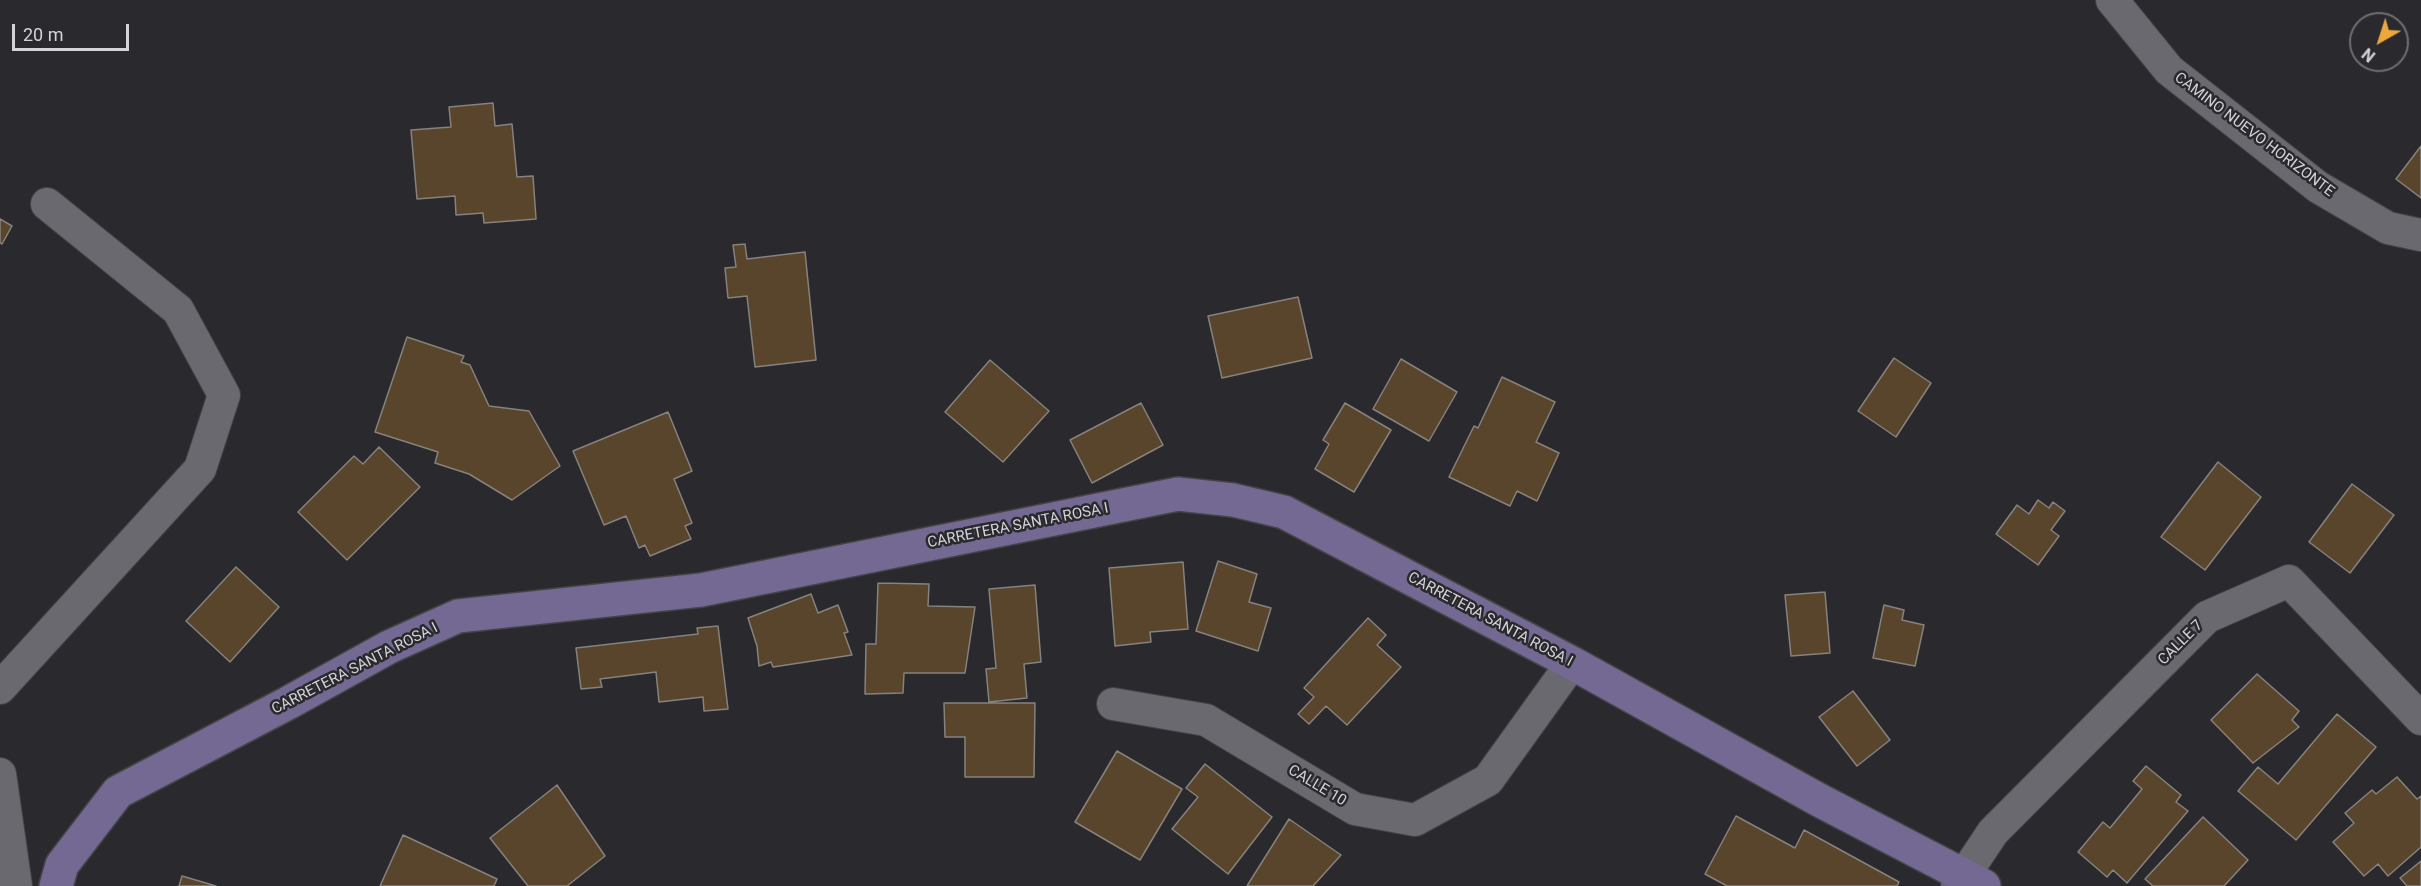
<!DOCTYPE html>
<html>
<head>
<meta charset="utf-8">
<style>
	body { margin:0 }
	#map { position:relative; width:2421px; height:886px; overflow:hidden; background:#2a292e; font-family:Roboto,sans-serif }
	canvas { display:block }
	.north { position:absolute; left:2349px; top:12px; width:60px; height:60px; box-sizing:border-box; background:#2a292e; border:2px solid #6e6d72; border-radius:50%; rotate:219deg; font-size:16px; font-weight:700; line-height:24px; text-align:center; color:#d4d4d7 }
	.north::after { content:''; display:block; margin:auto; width:21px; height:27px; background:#eda83b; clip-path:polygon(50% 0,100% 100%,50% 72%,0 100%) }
	.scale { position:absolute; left:12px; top:24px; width:117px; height:27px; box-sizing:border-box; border:3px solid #d4d4d7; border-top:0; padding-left:8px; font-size:18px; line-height:21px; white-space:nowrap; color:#d4d4d7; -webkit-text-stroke:4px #2a292e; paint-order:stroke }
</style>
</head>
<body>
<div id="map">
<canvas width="2421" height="886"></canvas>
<div class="north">N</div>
<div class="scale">20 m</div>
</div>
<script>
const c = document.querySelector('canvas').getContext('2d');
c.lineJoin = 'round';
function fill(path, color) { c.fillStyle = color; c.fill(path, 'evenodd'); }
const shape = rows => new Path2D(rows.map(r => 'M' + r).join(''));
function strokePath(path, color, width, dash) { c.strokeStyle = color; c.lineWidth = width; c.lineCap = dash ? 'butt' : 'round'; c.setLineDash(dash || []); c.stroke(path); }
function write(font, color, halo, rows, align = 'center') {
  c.font = font + ' Roboto,sans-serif'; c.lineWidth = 5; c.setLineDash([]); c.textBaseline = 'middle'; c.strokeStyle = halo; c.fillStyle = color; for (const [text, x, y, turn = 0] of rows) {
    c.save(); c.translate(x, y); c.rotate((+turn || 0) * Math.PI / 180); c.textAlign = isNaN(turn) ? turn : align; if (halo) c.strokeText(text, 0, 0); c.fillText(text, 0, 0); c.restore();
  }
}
const building = shape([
	[493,103,495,126,512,124,517,177,533,176,536,219,484,223,483,213,456,215,455,196,417,199,411,130,451,127,449,107,493,103],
	[2421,146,2421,198,2396,179,2421,146],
	[0,219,12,226,2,244,0,243,0,219],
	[745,244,747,259,805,252,816,360,755,367,747,296,728,298,725,268,736,267,733,245,745,244],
	[1298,297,1312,358,1222,378,1208,316,1298,297],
	[407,337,464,356,461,362,470,365,489,406,529,411,560,466,512,500,469,474,435,463,438,452,375,432,407,337],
	[1894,358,1931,383,1896,437,1858,411,1894,358],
	[1401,359,1457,392,1429,441,1373,409,1401,359],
	[990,360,1049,411,1003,462,945,412,990,360],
	[1502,377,1555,402,1536,442,1559,453,1537,501,1517,491,1510,506,1449,477,1474,426,1478,428,1502,377],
	[1141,403,1163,445,1092,483,1070,440,1141,403],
	[1345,403,1391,430,1354,492,1315,469,1329,444,1323,440,1345,403],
	[668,412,692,471,674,479,692,523,685,526,691,539,650,556,645,545,639,548,626,516,604,525,573,451,668,412],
	[379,447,420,487,347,560,298,512,354,456,363,464,379,447],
	[2218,462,2261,497,2205,570,2161,537,2218,462],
	[2352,484,2394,515,2350,573,2309,542,2352,484],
	[2038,500,2049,508,2053,502,2065,511,2051,530,2059,536,2038,565,1996,534,2017,505,2029,514,2038,500],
	[1218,561,1257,574,1249,602,1271,608,1258,651,1196,631,1218,561],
	[1183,562,1188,629,1150,632,1151,642,1115,646,1109,568,1183,562],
	[236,567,279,607,230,662,186,621,236,567],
	[878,583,929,584,928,606,975,607,965,673,904,673,903,693,865,694,866,644,876,644,878,583],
	[1035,585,1041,662,1024,664,1027,698,989,702,986,669,996,668,989,589,1035,585],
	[1825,592,1830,653,1791,656,1785,595,1825,592],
	[811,594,818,613,838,605,848,632,844,633,852,655,773,667,771,662,759,666,757,646,748,618,811,594],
	[1884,605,1904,610,1902,620,1924,625,1915,666,1873,658,1884,605],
	[1368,618,1386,635,1377,645,1401,667,1347,725,1326,706,1309,724,1298,714,1314,697,1304,688,1368,618],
	[718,626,728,709,704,711,703,697,659,702,656,672,600,679,602,687,581,689,576,648,698,634,697,628,718,626],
	[2257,674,2299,711,2292,720,2299,727,2253,763,2211,720,2257,674],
	[1853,691,1890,740,1857,766,1819,717,1853,691],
	[944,703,1035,703,1034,777,965,777,965,737,945,737,944,703],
	[2337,714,2376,747,2296,840,2238,791,2258,767,2278,784,2337,714],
	[1117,751,1182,789,1140,860,1075,822,1117,751],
	[1205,764,1272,817,1228,874,1172,829,1198,797,1186,788,1205,764],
	[2146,766,2181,795,2176,802,2188,811,2127,883,2113,870,2107,877,2078,852,2103,822,2110,828,2142,789,2133,781,2146,766],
	[2397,777,2417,799,2421,796,2421,847,2388,876,2378,864,2364,876,2333,842,2354,823,2345,813,2372,790,2376,794,2397,777],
	[557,785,605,856,567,886,528,886,490,838,557,785],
	[1736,816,1795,848,1804,830,1899,882,1897,886,1727,886,1705,874,1736,816],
	[2203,817,2248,860,2224,886,2153,886,2145,879,2203,817],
	[1289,819,1341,855,1313,886,1247,886,1289,819],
	[403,835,497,879,494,886,380,886,403,835],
	[2421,861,2421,886,2407,886,2400,878,2421,861],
	[182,876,216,886,179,886,182,876]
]);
const street = shape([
	[2112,0,2169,70,2318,187,2388,228,2421,235],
	[0,688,200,469,224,395,178,310,47,204],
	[1113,704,1206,720,1355,809,1415,820,1488,780,1572,663],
	[0,774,16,886],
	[1957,886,1993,832,2207,617,2289,581,2421,719]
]);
const secondary = shape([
	[56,886,62,865,118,792,288,703,389,647,458,616,701,590,1178,494,1233,500,1284,512,1572,663,1819,800,1984,886]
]);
const streetNames = [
	["CAMINO NUEVO HORIZONTE",2254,135,37],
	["CARRETERA SANTA ROSA I",1018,526,-11],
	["CARRETERA SANTA ROSA I",1490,620,28],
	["CALLE 7",2181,643,-45],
	["CARRETERA SANTA ROSA I",355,669,-27],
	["CALLE 10",1317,786,31]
];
fill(building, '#59452b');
strokePath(building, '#86827d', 1.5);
strokePath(street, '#444448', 34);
strokePath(secondary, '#444448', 36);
strokePath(street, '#6a696f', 32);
strokePath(secondary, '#736992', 33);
write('15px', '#d4d4d7', '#2a292e', streetNames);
</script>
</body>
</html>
